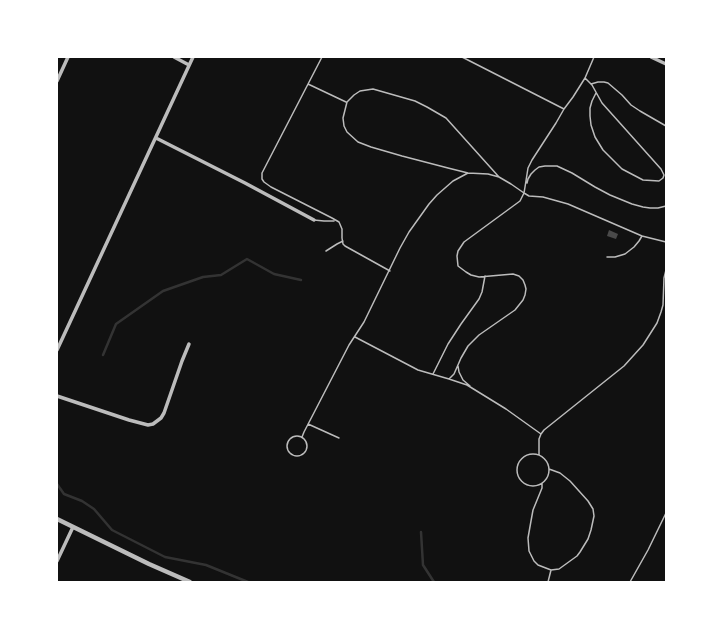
<!DOCTYPE html>
<html>
<head>
<meta charset="utf-8">
<style>
	body { margin:0 }
	#map { position:relative; width:723px; height:639px; overflow:hidden; background:#111; font-family:"Asap Condensed",sans-serif }
	canvas { display:block }
	.frame { position:absolute; inset:0; border:58px solid #fff; pointer-events:none }
</style>
</head>
<body>
<div id="map">
<canvas width="723" height="639"></canvas>
<div class="frame"></div>
</div>
<script>
const c = document.querySelector('canvas').getContext('2d');
c.lineJoin = 'round';
const shape = rows => new Path2D(rows.map(r => 'M' + r).join(''));
function strokePath(path, color, width, dash) { c.strokeStyle = color; c.lineWidth = width; c.lineCap = dash ? 'butt' : 'round'; c.setLineDash(dash || []); c.stroke(path); }
function fill(path, color) { c.fillStyle = color; c.fill(path, 'evenodd'); }
const stream = shape([
	[103,355,116,324,163,291,203,277,221,275,247,259,274,274,301,280],
	[57,484,64,494,82,501,94,509,112,530,165,557,206,565,248,582],
	[421,532,423,565,434,582]
]);
const building = shape([
	[609,230,618,234,616,239,607,236]
]);
const service = shape([
	[322,57,262,173,262,179,264,182,271,187,332,218,339,222,342,229,342,238,343,244,345,246,390,271],
	[462,57,564,109],
	[585,78,592,85,602,103,661,169,664,175,663,178,659,181,643,180,622,169,603,150,595,137,591,125,590,116,590,108,592,101,596,93],
	[308,84,346,102],
	[591,84,598,82,604,82,608,83,622,95,631,105,640,111,666,126],
	[499,177,446,118,427,107,415,101,373,89,360,91,354,95,347,102,343,118,344,126,347,132,358,142,371,147,402,156,448,168,468,173,488,174,499,177,511,184,524,193,529,196,543,197,568,204,642,236,666,242],
	[527,183,528,179,531,174,535,170,539,167,545,166,557,166,572,173,595,187,610,195,632,204,643,207,650,208,658,208,666,206],
	[314,220,324,221,334,221],
	[326,251,337,244,343,241],
	[607,257,615,257,625,254,634,247,639,241,642,236],
	[355,337,418,370,449,379,467,385,506,409,541,434,544,430,624,366,643,345,657,323,661,312,663,305,664,278,666,270],
	[458,366,459,372,463,380,470,386],
	[433,374,448,344,461,324,479,299,482,292,485,276],
	[449,379,454,374,461,358,468,346,479,335,515,310,523,300,525,295,526,289,525,285,523,280,519,276,513,274,479,277,471,275,466,272,458,266,457,256,458,251,464,242,520,201,524,193,525,187,528,168,532,160,556,123,564,109,573,97,585,78,594,57],
	[308,424,339,438],
	'287 446a10 10 0 1 1 20 0a10 10 0 1 1-20 0Z',
	[302,437,304,432,349,345,364,322,400,248,409,232,429,204,437,195,453,181,468,173],
	'517 470a16 16 0 1 1 32 0a16 16 0 1 1-32 0Z',
	[539,455,539,439,541,434],
	[542,483,542,488,533,510,531,521,528,538,529,551,534,561,538,565,551,570,559,569,577,556,580,552,588,539,591,530,594,516,593,509,588,501,570,481,560,473,549,469],
	[548,582,551,570],
	[630,582,648,550,666,513]
]);
const minor = shape([
	[174,57,189,65],
	[651,57,666,64],
	[57,81,68,57],
	[156,138,245,183,314,220],
	[57,350,193,57],
	[57,396,129,420,148,425,153,424,161,418,164,413,182,361,189,344],
	[57,561,73,527]
]);
const tertiary = shape([
	[57,519,149,564,190,582]
]);
strokePath(stream, '#333', 2.5);
fill(building, '#4a4a4a');
strokePath(service, '#bcbcbc', 1.5);
strokePath(minor, '#bcbcbc', 3.5);
strokePath(tertiary, '#bcbcbc', 4.5);
</script>
</body>
</html>
